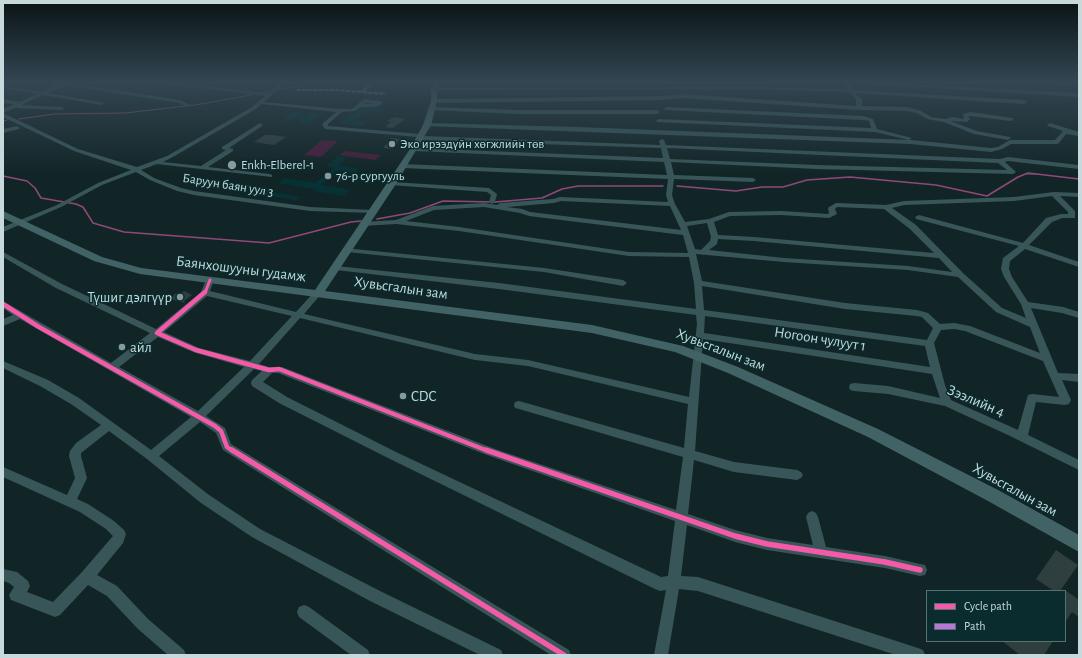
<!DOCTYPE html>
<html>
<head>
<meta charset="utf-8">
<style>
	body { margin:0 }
	#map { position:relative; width:1082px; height:658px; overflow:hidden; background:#122526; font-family:"Alegreya Sans",sans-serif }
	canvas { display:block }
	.frame { position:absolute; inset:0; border:4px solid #c7d9da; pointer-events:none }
	.legend { position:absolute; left:926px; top:590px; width:140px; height:52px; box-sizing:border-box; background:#0a2c2e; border:1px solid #567173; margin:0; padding:5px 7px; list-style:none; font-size:12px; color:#c7d9da }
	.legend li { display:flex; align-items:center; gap:8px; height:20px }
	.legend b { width:20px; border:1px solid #567173 }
</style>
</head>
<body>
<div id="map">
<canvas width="1082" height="658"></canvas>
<div class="frame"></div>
<ul class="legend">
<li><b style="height:5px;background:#f35aa7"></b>Cycle path</li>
<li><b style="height:5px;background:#ba77d6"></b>Path</li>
</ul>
</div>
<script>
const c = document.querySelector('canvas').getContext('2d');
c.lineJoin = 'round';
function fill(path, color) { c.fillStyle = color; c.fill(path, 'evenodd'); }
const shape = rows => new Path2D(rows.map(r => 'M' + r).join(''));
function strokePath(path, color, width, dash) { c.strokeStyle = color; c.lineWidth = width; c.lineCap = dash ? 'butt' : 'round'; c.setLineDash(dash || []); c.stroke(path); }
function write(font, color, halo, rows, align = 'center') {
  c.font = font + ' "Alegreya Sans",sans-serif'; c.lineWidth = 3; c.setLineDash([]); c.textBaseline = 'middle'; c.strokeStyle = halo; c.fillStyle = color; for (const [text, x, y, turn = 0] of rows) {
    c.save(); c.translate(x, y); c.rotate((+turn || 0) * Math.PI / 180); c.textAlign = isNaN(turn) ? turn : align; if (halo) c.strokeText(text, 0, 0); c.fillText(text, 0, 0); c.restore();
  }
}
const built = shape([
	[362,107,385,109,381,113,366,111,355,120,368,122,362,126,339,124],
	[294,112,301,113,297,116,307,117,312,113,321,114,308,124,298,123,304,118,295,118,289,122,281,121],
	[338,156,347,157,338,165,359,169,355,173,338,170,321,185,350,190,344,196,314,191,316,189,278,183,284,178,315,183,334,168,326,166],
	[266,191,300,197,296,200,262,195]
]);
const green = shape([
	[322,140,338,141,321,157,304,155],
	[345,151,381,155,375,160,339,155]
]);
const streamFar1 = shape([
	[277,90,315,83],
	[261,93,272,91],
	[19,119,54,114,125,113,195,105,251,95],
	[3,121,7,120],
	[1026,174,1036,174]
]);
const stream = shape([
	[3,176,27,181,35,188,41,198,76,204,83,207,93,223,124,232,269,243,351,222,361,221],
	[677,186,736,191,762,187,783,187,807,180,850,177,936,185,987,196,1018,177,1028,173,1079,179],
	[377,219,410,213,443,201,495,202,542,198,562,189,578,186,663,186]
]);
const building = shape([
	[394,117,405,119,393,128,385,127,391,122,387,121],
	[265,135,273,135,286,137,274,145,254,142],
	[391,138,400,139,393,149,383,148],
	[184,291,192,295,184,301,185,303,170,299,176,293,178,296],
	[1056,550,1078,565,1060,591,1054,591,1036,579],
	[1065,590,1079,600,1079,617,1072,612,1065,622],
	[1002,641,1053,641,1044,655,1020,655]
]);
const street = shape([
	[60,83,70,83,180,100,190,105,187,107,179,103,65,85,48,93,105,103,102,105,43,95,21,105,61,107,64,109,63,110,15,108,3,113,3,109,14,104,3,103,3,99,20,102,37,94,3,88,3,86,42,92,60,83],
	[164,83,178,83,268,93,280,83,285,83,264,102,341,109,352,109,364,99,380,101,383,103,377,107,360,107,355,111,342,112,328,124,328,126,420,134,423,136,660,145,659,141,662,139,664,140,666,145,1000,159,1008,157,1079,165,1079,169,1008,161,1005,162,1016,172,1013,174,817,169,671,162,674,175,753,178,756,180,753,182,674,179,672,195,675,204,685,222,709,219,729,212,781,211,828,214,829,213,828,208,829,207,836,203,886,205,904,201,1014,197,1054,192,1079,193,1079,197,1060,196,1075,211,1075,218,1062,218,1052,222,1029,245,1079,262,1079,267,1025,249,1010,261,1009,269,1012,277,1028,302,1063,307,1079,312,1079,318,1062,313,1031,308,1058,373,1079,374,1079,382,1062,380,1071,400,1069,404,1065,405,1036,402,1028,435,1079,460,1079,470,1008,435,945,406,888,394,854,391,850,390,849,387,850,384,854,383,888,386,940,398,932,374,703,339,695,451,734,462,797,470,801,472,803,475,801,478,797,480,734,472,694,460,688,514,735,530,767,538,813,545,806,517,808,513,812,511,816,513,818,517,826,547,885,556,920,564,925,565,927,570,925,575,920,576,885,568,767,550,735,542,687,525,681,576,698,577,918,648,923,650,925,655,896,655,698,591,679,589,668,655,654,655,666,590,660,591,655,589,388,458,279,403,252,386,251,383,252,380,262,371,254,369,206,416,225,428,231,444,569,650,571,655,551,655,223,450,216,433,200,422,159,456,209,495,260,529,380,591,501,650,503,655,480,655,370,601,252,537,201,503,147,459,109,431,81,453,81,456,87,478,77,499,88,504,114,521,124,530,126,534,123,543,97,575,117,586,148,619,184,650,186,655,168,655,138,629,107,596,88,585,60,615,55,617,11,600,9,595,14,587,9,583,3,581,3,569,17,572,28,581,30,586,27,592,53,602,82,572,113,536,106,529,80,512,3,477,3,467,67,495,75,478,69,456,70,451,76,443,101,425,71,404,40,386,3,368,3,361,48,380,79,398,151,450,191,417,20,319,3,326,3,319,13,315,3,308,3,301,111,363,150,333,56,288,3,257,3,252,62,284,156,329,201,292,206,280,210,278,214,280,210,291,296,312,315,291,318,290,322,293,304,314,475,354,528,360,689,397,697,324,696,315,499,289,336,270,332,268,336,266,499,283,696,309,694,283,689,257,629,256,459,231,396,224,363,226,359,224,363,222,396,220,433,206,484,203,497,205,500,203,553,199,560,197,668,202,666,195,668,179,402,168,399,166,402,164,667,175,664,162,414,151,411,149,412,148,663,158,661,148,419,140,417,137,326,129,324,128,322,124,336,112,261,104,256,109,171,158,163,162,201,166,226,150,222,149,222,147,260,123,263,125,262,126,229,148,233,149,233,151,208,167,270,174,272,175,272,177,157,164,141,170,154,178,181,188,194,191,310,207,372,210,374,211,374,213,310,211,194,195,177,191,150,180,136,172,102,185,61,207,3,232,3,227,57,205,98,183,131,170,74,151,3,117,3,113,78,149,137,167,167,156,252,107,265,96,166,84,164,83],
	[366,103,375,104,364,104,366,103],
	[667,148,998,163,1007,170,817,165,670,159,667,148],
	[1052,196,1068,212,1068,214,1061,214,1046,218,1023,243,919,215,915,217,916,219,1019,246,1003,258,1001,269,1004,277,1021,304,1026,318,1002,308,963,273,916,225,892,208,904,205,1014,201,1052,196],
	[561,201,670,206,681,230,530,212,522,209,507,207,554,203,561,201],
	[484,207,520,213,529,216,683,235,688,253,629,252,459,227,406,221,434,210,484,207],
	[837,207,884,209,910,229,934,253,754,237,718,235,714,222,730,216,781,215,829,218,837,214,835,209,837,207],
	[707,223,711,237,710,241,701,250,695,249,687,226,707,223],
	[718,239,754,241,939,258,952,272,908,266,784,258,709,250,717,244,718,239],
	[696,254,784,262,908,270,958,277,996,312,1030,327,1040,353,970,326,954,323,940,324,928,313,917,310,845,303,702,281,696,254],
	[702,286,845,309,917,316,922,317,933,328,927,340,704,310,702,286],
	[207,296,292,316,250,361,199,348,164,332,207,296],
	[705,316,925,346,930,367,704,333,705,316],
	[300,318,475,360,528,366,688,404,684,448,519,401,515,402,514,405,515,408,519,409,683,457,676,510,495,449,282,367,269,367,259,364,300,318],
	[954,329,965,331,1043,361,1059,397,1032,394,1028,395,1018,430,951,400,945,385,934,343,941,330,954,329],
	[158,337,193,352,244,367,198,411,119,367,158,337],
	[272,373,278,373,487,455,675,521,668,576,661,577,396,452,287,397,263,382,272,373],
	[370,83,375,83,366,91,384,92,386,93,386,95,338,91,297,91,295,90,297,89,338,89,361,90,370,83],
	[845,83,849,83,852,90,1024,100,1027,102,1024,104,855,93,862,99,862,106,907,107,921,111,931,117,945,119,953,117,964,119,963,114,970,112,1013,118,1013,120,1011,121,970,116,968,116,970,119,967,122,950,121,977,131,1010,137,1011,138,1008,140,974,134,944,122,927,119,917,113,907,111,859,110,683,98,662,100,434,103,431,101,434,99,662,96,683,94,856,106,856,99,849,92,754,89,434,90,432,89,434,88,754,87,847,89,845,83],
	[865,83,891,83,1079,93,1079,97,867,84,865,83],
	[1045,83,1077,83,1078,84,1076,85,1047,84,1045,83],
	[431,107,517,110,657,110,660,112,657,114,517,114,429,110,428,109,431,107],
	[667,107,864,116,873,119,877,129,912,138,909,140,875,132,657,122,656,121,659,119,871,128,869,121,864,120,665,110,664,109,667,107],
	[427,123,578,127,911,140,991,148,998,147,1010,140,1055,140,1063,131,1048,126,1047,125,1050,123,1079,132,1079,136,1066,134,1059,143,1057,144,1011,144,1002,149,991,152,911,144,425,126,424,125,427,123],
	[17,126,20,128,19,129,3,133,3,129,17,126],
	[392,182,489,188,497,194,495,202,492,204,489,202,491,195,487,192,390,185,389,184,392,182],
	[344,248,544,268,623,280,627,283,623,286,544,272,347,252,343,250,344,248],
	[304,605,309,607,368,650,370,655,351,655,299,617,297,612,299,607,304,605]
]);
const secondary = shape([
	[434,83,440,83,437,89,437,101,431,125,396,184,325,291,592,325,683,346,738,367,878,429,1000,491,1079,535,1079,552,988,501,868,437,728,373,675,352,592,333,140,274,94,261,3,218,3,211,102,257,141,268,315,290,410,149,423,125,431,101,431,89,434,83]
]);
const quiet = shape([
	[297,90,338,90,384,94],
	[363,91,373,83]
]);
const cyclewayFar2 = shape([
	[205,293,210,280]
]);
const cyclewayFar1 = shape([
	[205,292,157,333,196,350,269,370,279,369,488,451],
	[3,304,39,327,215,426,221,431,227,447,233,451]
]);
const cycleway = shape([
	[232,450,564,655],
	[486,450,735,536,767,544,885,562,920,570]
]);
const markers = [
	[392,144,4,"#889a9b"],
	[232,165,5,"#889a9b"],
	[328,176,4,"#889a9b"],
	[180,297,4,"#889a9b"],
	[122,347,4,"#889a9b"],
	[403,396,4,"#889a9b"]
];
const farPoinames = [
	["Эко ирээдүйн хөгжлийн төв",400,144],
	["Enkh-Elberel-1",241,165],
	["76-р сургууль",336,176]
];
const farStreetnames = [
	["Баруун баян уул 3",228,185,9]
];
const streetNames = [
	["Баянхошууны гудамж",241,269,7],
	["Хувьсгалын зам",401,288,8],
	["Ногоон чулуут 1",820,339,9],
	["Хувьсгалын зам",721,350,21],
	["Зээлийн 4",976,401,23],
	["Хувьсгалын зам",1015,490,29]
];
const poiNames = [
	["Түшиг дэлгүүр",172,297,"right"],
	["айл",130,347],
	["CDC",411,396]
];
fill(built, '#063235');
fill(green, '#461e3a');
strokePath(streamFar1, '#8f4978', 1);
strokePath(stream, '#8f4978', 1.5);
fill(building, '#2f3f40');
fill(street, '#385658');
fill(secondary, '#426365');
strokePath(quiet, '#ba77d6', 2, [3.5, 2]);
strokePath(cyclewayFar2, '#f35aa7', 3);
strokePath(cyclewayFar1, '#f35aa7', 4.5);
strokePath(cycleway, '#f35aa7', 5.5);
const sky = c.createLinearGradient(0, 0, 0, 175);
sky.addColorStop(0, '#0a1415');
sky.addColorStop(0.47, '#334652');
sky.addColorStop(1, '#33465200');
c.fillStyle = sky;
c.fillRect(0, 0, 1082, 175);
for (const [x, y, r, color] of markers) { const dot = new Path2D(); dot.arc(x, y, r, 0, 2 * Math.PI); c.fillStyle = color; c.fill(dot); strokePath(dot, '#0a2c2e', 1.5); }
write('13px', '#c7d9da', '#0a2c2e', farPoinames, 'left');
write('13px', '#c7d9da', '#0a2c2e', farStreetnames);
write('15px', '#c7d9da', '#0a2c2e', streetNames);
write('15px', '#c7d9da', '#0a2c2e', poiNames, 'left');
</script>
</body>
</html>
